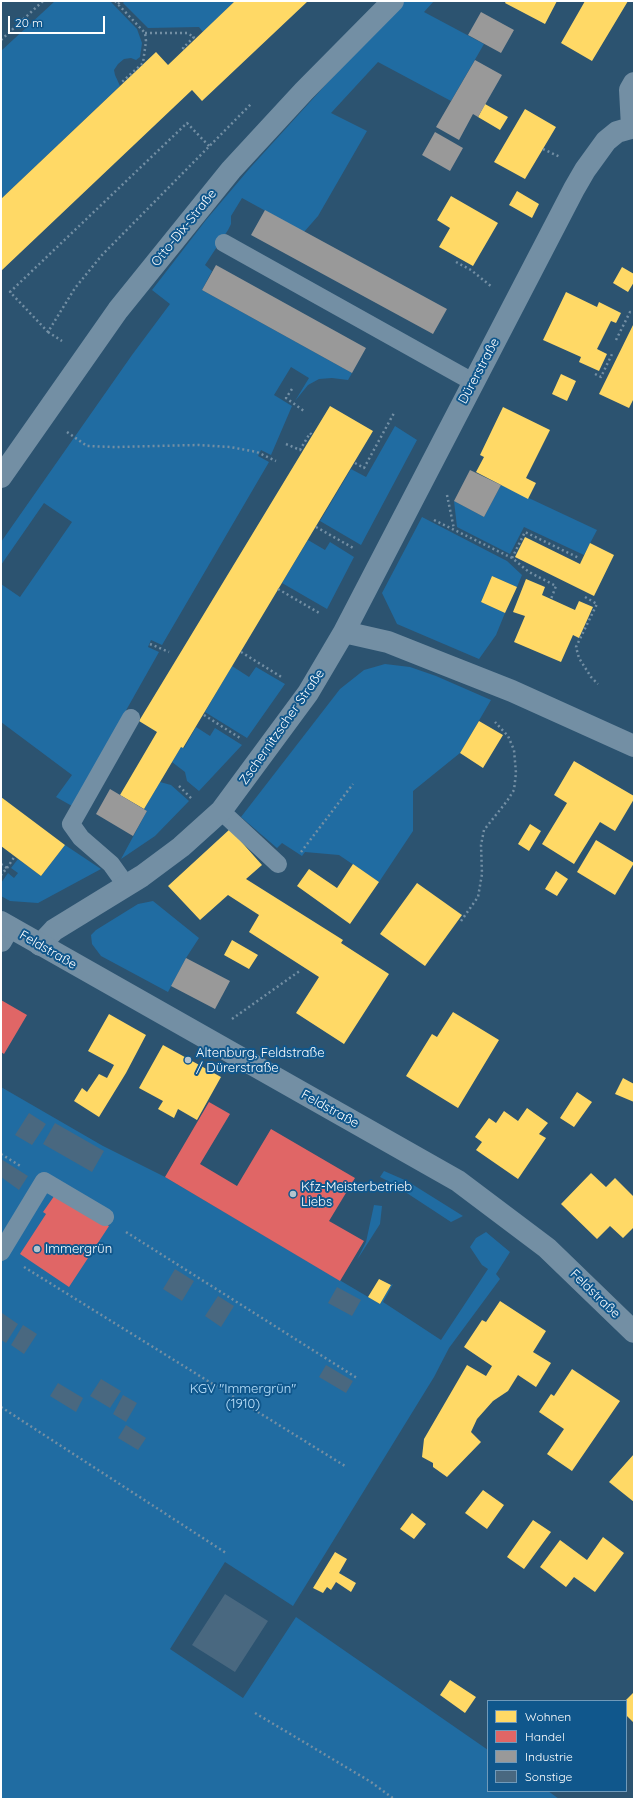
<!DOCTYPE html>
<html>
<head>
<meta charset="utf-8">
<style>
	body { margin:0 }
	#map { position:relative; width:635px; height:1800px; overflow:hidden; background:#2c5370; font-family:Quicksand,sans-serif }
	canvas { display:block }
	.frame { position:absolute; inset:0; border:2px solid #fff; pointer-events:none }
	.legend { position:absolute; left:487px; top:1700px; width:140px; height:92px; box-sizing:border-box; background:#10578c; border:1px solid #709aba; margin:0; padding:5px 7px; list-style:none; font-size:12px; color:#fff }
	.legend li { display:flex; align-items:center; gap:8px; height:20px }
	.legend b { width:20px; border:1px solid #709aba }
	.scale { position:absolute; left:8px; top:16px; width:97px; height:18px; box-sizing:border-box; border:2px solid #fff; border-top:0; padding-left:5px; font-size:12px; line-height:14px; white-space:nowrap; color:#fff; -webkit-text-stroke:3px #10578c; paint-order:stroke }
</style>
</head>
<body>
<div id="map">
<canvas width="635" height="1800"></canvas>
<div class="frame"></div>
<ul class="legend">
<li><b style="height:11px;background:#ffd966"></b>Wohnen</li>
<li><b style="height:11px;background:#e06666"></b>Handel</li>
<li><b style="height:11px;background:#999"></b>Industrie</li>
<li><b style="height:11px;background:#496880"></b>Sonstige</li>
</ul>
<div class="scale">20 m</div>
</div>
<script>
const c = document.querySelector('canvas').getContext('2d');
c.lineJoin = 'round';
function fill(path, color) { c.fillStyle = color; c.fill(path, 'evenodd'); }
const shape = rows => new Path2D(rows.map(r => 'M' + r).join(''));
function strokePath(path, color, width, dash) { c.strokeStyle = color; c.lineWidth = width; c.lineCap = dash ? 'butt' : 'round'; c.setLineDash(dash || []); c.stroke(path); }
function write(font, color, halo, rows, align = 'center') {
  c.font = font + ' Quicksand,sans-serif'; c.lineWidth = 4; c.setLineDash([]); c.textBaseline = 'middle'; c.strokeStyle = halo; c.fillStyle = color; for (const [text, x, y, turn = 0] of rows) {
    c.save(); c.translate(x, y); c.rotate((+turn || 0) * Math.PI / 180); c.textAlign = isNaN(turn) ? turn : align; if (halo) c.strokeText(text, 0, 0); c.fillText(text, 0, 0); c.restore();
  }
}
const green = shape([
	[55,1,110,1,137,29,142,43,140,57,136,60,131,58,124,59,118,64,114,70,115,75,120,86,1,199,1,51],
	[125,1,235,1,203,32,199,27,148,28,123,3],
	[405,1,434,1,424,12,484,44,451,101,378,62,331,113,367,131,318,216,304,232,242,198,231,216,231,224,228,230,205,265,212,271,202,290,352,373,348,380,332,378,319,379,308,385,295,401,309,378,291,367,274,395,292,406,271,455,261,450,258,456,269,462,162,645,151,640,148,647,159,652,72,806,56,797,72,775,1,722,1,584,20,597,72,522,44,503,1,565,1,542,132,355,170,304,152,290,206,220,250,168,339,70],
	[395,426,417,440,361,545,320,521,351,469,366,477],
	[501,485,597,530,584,555,524,527,510,554,457,527,454,501,484,517],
	[422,517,507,561,522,575,517,587,492,576,481,602,505,613,496,635,479,659,397,624,382,593],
	[308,540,325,550,330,542,354,557,327,609,282,583],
	[385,664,410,667,436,676,491,700,460,753,413,791,413,831,379,882,339,855,305,852,302,856,282,843,277,848,241,817,340,689,364,670],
	[232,666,249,677,256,667,285,684,247,738,205,712],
	[196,727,210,736,215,728,242,745,199,791,187,781,185,772,172,762,181,747,184,748],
	[160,782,171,785,189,801,155,836,121,859,147,811,144,809],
	[65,845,101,869,38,903,10,901,1,896,1,883,8,873,14,878,18,873,11,868,18,859,41,876],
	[153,901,199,938,186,958,168,992,101,956,92,944,91,935,96,930,138,904],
	[1,1087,103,1146,165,1177,380,1304,391,1285,393,1284,383,1302,441,1340,488,1269,482,1265,470,1247,476,1238,486,1232,510,1252,496,1274,500,1279,449,1348,434,1377,293,1606,225,1562,170,1649,243,1698,296,1617,488,1750,488,1791,548,1791,559,1799,1,1799],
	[384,1171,407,1181,463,1216,451,1222,390,1182,380,1177],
	[374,1205,382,1206,380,1224,357,1260,366,1242]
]);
const homes = shape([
	[235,1,308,1,202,101,192,90,1,271,1,199,156,52,168,65],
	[506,1,557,1,545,24,505,3],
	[585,1,628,1,592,61,561,43],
	[485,104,508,117,500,130,478,117],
	[525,109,556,127,525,179,494,162],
	[517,191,539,204,532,218,509,205],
	[451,196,498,223,473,266,439,247,450,228,437,220],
	[622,267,634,274,634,282,628,292,613,283],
	[566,292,597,307,599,302,621,313,616,323,611,321,597,349,607,354,599,371,579,362,581,357,543,340],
	[634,323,634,398,629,408,599,394],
	[561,374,576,381,567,401,552,394],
	[330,406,373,431,183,748,181,747,144,809,120,795,157,732,139,721],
	[503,407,550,430,526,478,536,483,528,499,476,472,484,457,480,455],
	[525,537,580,564,590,543,614,555,594,596,515,557],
	[492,576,517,587,505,613,481,602],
	[526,579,545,587,542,595,575,610,579,601,593,607,579,638,573,635,561,662,514,642,525,616,513,612],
	[479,721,503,735,483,768,460,753],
	[574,761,634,796,634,799,615,831,600,822,574,864,542,844,567,803,554,795],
	[1,797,65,845,41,876,1,846],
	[530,824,541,831,529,851,518,844],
	[230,829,262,865,246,879,343,940,341,943,389,974,344,1044,296,1013,319,977,249,932,259,915,228,895,200,920,168,886],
	[596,840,634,863,615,895,577,872],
	[353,864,379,882,350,924,297,886,309,869,337,888],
	[556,871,568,879,557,896,545,889],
	[417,883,462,915,425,966,380,934],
	[232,940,258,955,249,969,224,955],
	[453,1012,499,1040,458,1108,406,1076,432,1034,437,1037],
	[109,1014,146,1035,126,1073,99,1117,74,1101,82,1088,87,1092,99,1074,107,1078,114,1065,88,1051],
	[163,1045,221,1077,197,1120,178,1109,174,1118,158,1109,163,1101,139,1088],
	[623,1078,634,1084,634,1102,615,1094],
	[577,1092,592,1102,574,1127,560,1118],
	[527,1108,548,1123,539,1134,546,1138,518,1179,476,1150,482,1142,475,1137,489,1118,496,1123,504,1111,518,1121],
	[591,1173,606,1187,615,1178,634,1197,634,1227,623,1238,610,1226,597,1239,561,1204],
	[379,1279,391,1285,380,1304,368,1297],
	[500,1301,546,1331,533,1352,551,1363,536,1387,518,1375,508,1391,493,1401,477,1419,471,1432,481,1442,447,1477,433,1467,433,1463,422,1457,424,1439,467,1365,486,1376,492,1366,464,1347,482,1320,486,1322],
	[572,1369,620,1401,572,1471,547,1454,564,1429,539,1412,551,1394,554,1396],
	[634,1454,634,1502,609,1482],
	[483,1490,504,1505,487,1529,465,1513],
	[412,1513,426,1524,414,1539,400,1529],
	[533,1520,551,1532,524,1569,507,1557],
	[603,1537,624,1553,595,1592,574,1577,566,1587,540,1567,560,1540,587,1560],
	[335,1552,347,1559,339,1573,356,1583,351,1592,336,1582,331,1590,327,1587,323,1593,313,1588],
	[450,1680,476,1697,465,1713,440,1695],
	[634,1692,634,1721,633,1722,626,1715,626,1700]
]);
const shops = shape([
	[1,1000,27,1015,4,1054,1,1052],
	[209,1102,230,1114,200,1164,237,1186,271,1129,355,1178,329,1221,364,1241,340,1281,165,1177],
	[57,1192,109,1226,69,1287,20,1254,46,1214,43,1212]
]);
const industry = shape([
	[481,12,514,30,501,53,468,35],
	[475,60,502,75,478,117,473,114,459,140,436,127],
	[435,132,463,148,450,171,422,155],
	[265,210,447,309,433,334,251,235],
	[216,265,366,348,352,373,202,290],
	[470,470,501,485,484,517,454,501],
	[110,789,147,811,133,836,96,814],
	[186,958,230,981,215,1009,171,986]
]);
const building = shape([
	[29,1113,46,1124,32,1145,15,1135],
	[55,1123,104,1151,92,1172,43,1144],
	[1,1159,28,1176,19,1190,1,1177],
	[175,1269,194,1281,182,1301,163,1289],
	[337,1287,361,1300,352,1316,328,1303],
	[218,1296,234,1306,221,1327,205,1316],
	[2,1313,18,1324,6,1343,1,1340],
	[23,1325,37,1334,24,1354,11,1345],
	[326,1365,353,1381,346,1393,319,1377],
	[101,1379,121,1391,110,1408,90,1396],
	[58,1383,83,1398,76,1412,50,1396],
	[123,1395,137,1403,126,1422,113,1414],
	[126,1425,146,1438,138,1450,118,1438],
	[225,1594,268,1621,235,1672,192,1645]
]);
const path = shape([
	[115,1,145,33,146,41,143,63,122,82,123,83],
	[118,4,122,1],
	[145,33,187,33,194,37,183,48,185,49],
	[1,40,43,1],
	[209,146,187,123,10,292,48,332,75,288,102,255,251,104],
	[543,149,560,157],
	[456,262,471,270,492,287],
	[48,332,62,341],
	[616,340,630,312,634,313],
	[595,374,601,377,613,352],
	[292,389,286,398,304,411],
	[67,432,87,446,115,447,198,445,230,447,257,452,276,461],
	[286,444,300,450,310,433,312,435],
	[355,463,364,468,394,413],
	[447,495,454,529],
	[434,520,512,558,529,572,556,586,551,599],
	[316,527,355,549],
	[512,558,525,532,579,558],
	[278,589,321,614],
	[585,597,597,604,576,647,579,658,591,677,598,684],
	[150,644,169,652],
	[241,652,283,678],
	[204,715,240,738],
	[179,786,193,800],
	[301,852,353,784],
	[1,864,7,868,1,875],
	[7,868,15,856],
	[461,921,478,897,482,874,481,845,484,830,507,801,514,790,516,773,514,750,508,736,495,722],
	[232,1019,301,970],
	[1,1154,22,1167],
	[126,1232,357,1378],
	[24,1267,345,1466],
	[1,1407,226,1553],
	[255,1713,371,1782,394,1799]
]);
const service = shape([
	[224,243,473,382],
	[221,811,278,864],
	[126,885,111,864,81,838,71,824,131,718],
	[1,1252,44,1181,105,1217]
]);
const minor = shape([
	[632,127,630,90,634,83],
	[1,477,118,310,231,170,304,91,393,1],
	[344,632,574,189,585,170,606,141,617,132,634,127],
	[1,941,9,927],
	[40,945,54,930,142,876,181,847,221,811,308,693,344,632,388,642,441,663,512,691,634,746]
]);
const tertiary = shape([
	[1,922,458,1181,547,1248,634,1332]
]);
const markers = [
	[188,1060,4,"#b5c3cd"],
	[293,1194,4,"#b5c3cd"],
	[37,1249,4,"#b5c3cd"]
];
const streetNames = [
	["Otto-Dix-Straße",184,228,-51],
	["Dürerstraße",479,371,-62],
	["Zschernitzscher Straße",282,727,-55],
	["Feldstraße",48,950,30],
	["Feldstraße",330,1109,29],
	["Feldstraße",595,1294,44]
];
const poiNames = [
	["Altenburg, Feldstraße",196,1053],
	["/ Dürerstraße",196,1068],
	["Kfz-Meisterbetrieb",301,1187],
	["Liebs",301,1202],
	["Immergrün",45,1249]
];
const parkNames = [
	["KGV \"Immergrün\"",243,1389],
	["(1910)",243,1404]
];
fill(green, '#206ca2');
fill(homes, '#ffd966');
fill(shops, '#e06666');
fill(industry, '#999');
fill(building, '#496880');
strokePath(path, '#738fa4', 2.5, [2, 3]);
strokePath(service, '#738fa4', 18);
strokePath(minor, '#738fa4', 22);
strokePath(tertiary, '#738fa4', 22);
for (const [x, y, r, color] of markers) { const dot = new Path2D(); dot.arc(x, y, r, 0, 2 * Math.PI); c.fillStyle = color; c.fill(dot); strokePath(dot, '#10578c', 1.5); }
write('13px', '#fff', '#10578c', streetNames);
write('13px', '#fff', '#10578c', poiNames, 'left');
write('13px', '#bee3fd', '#10578c', parkNames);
</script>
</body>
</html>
